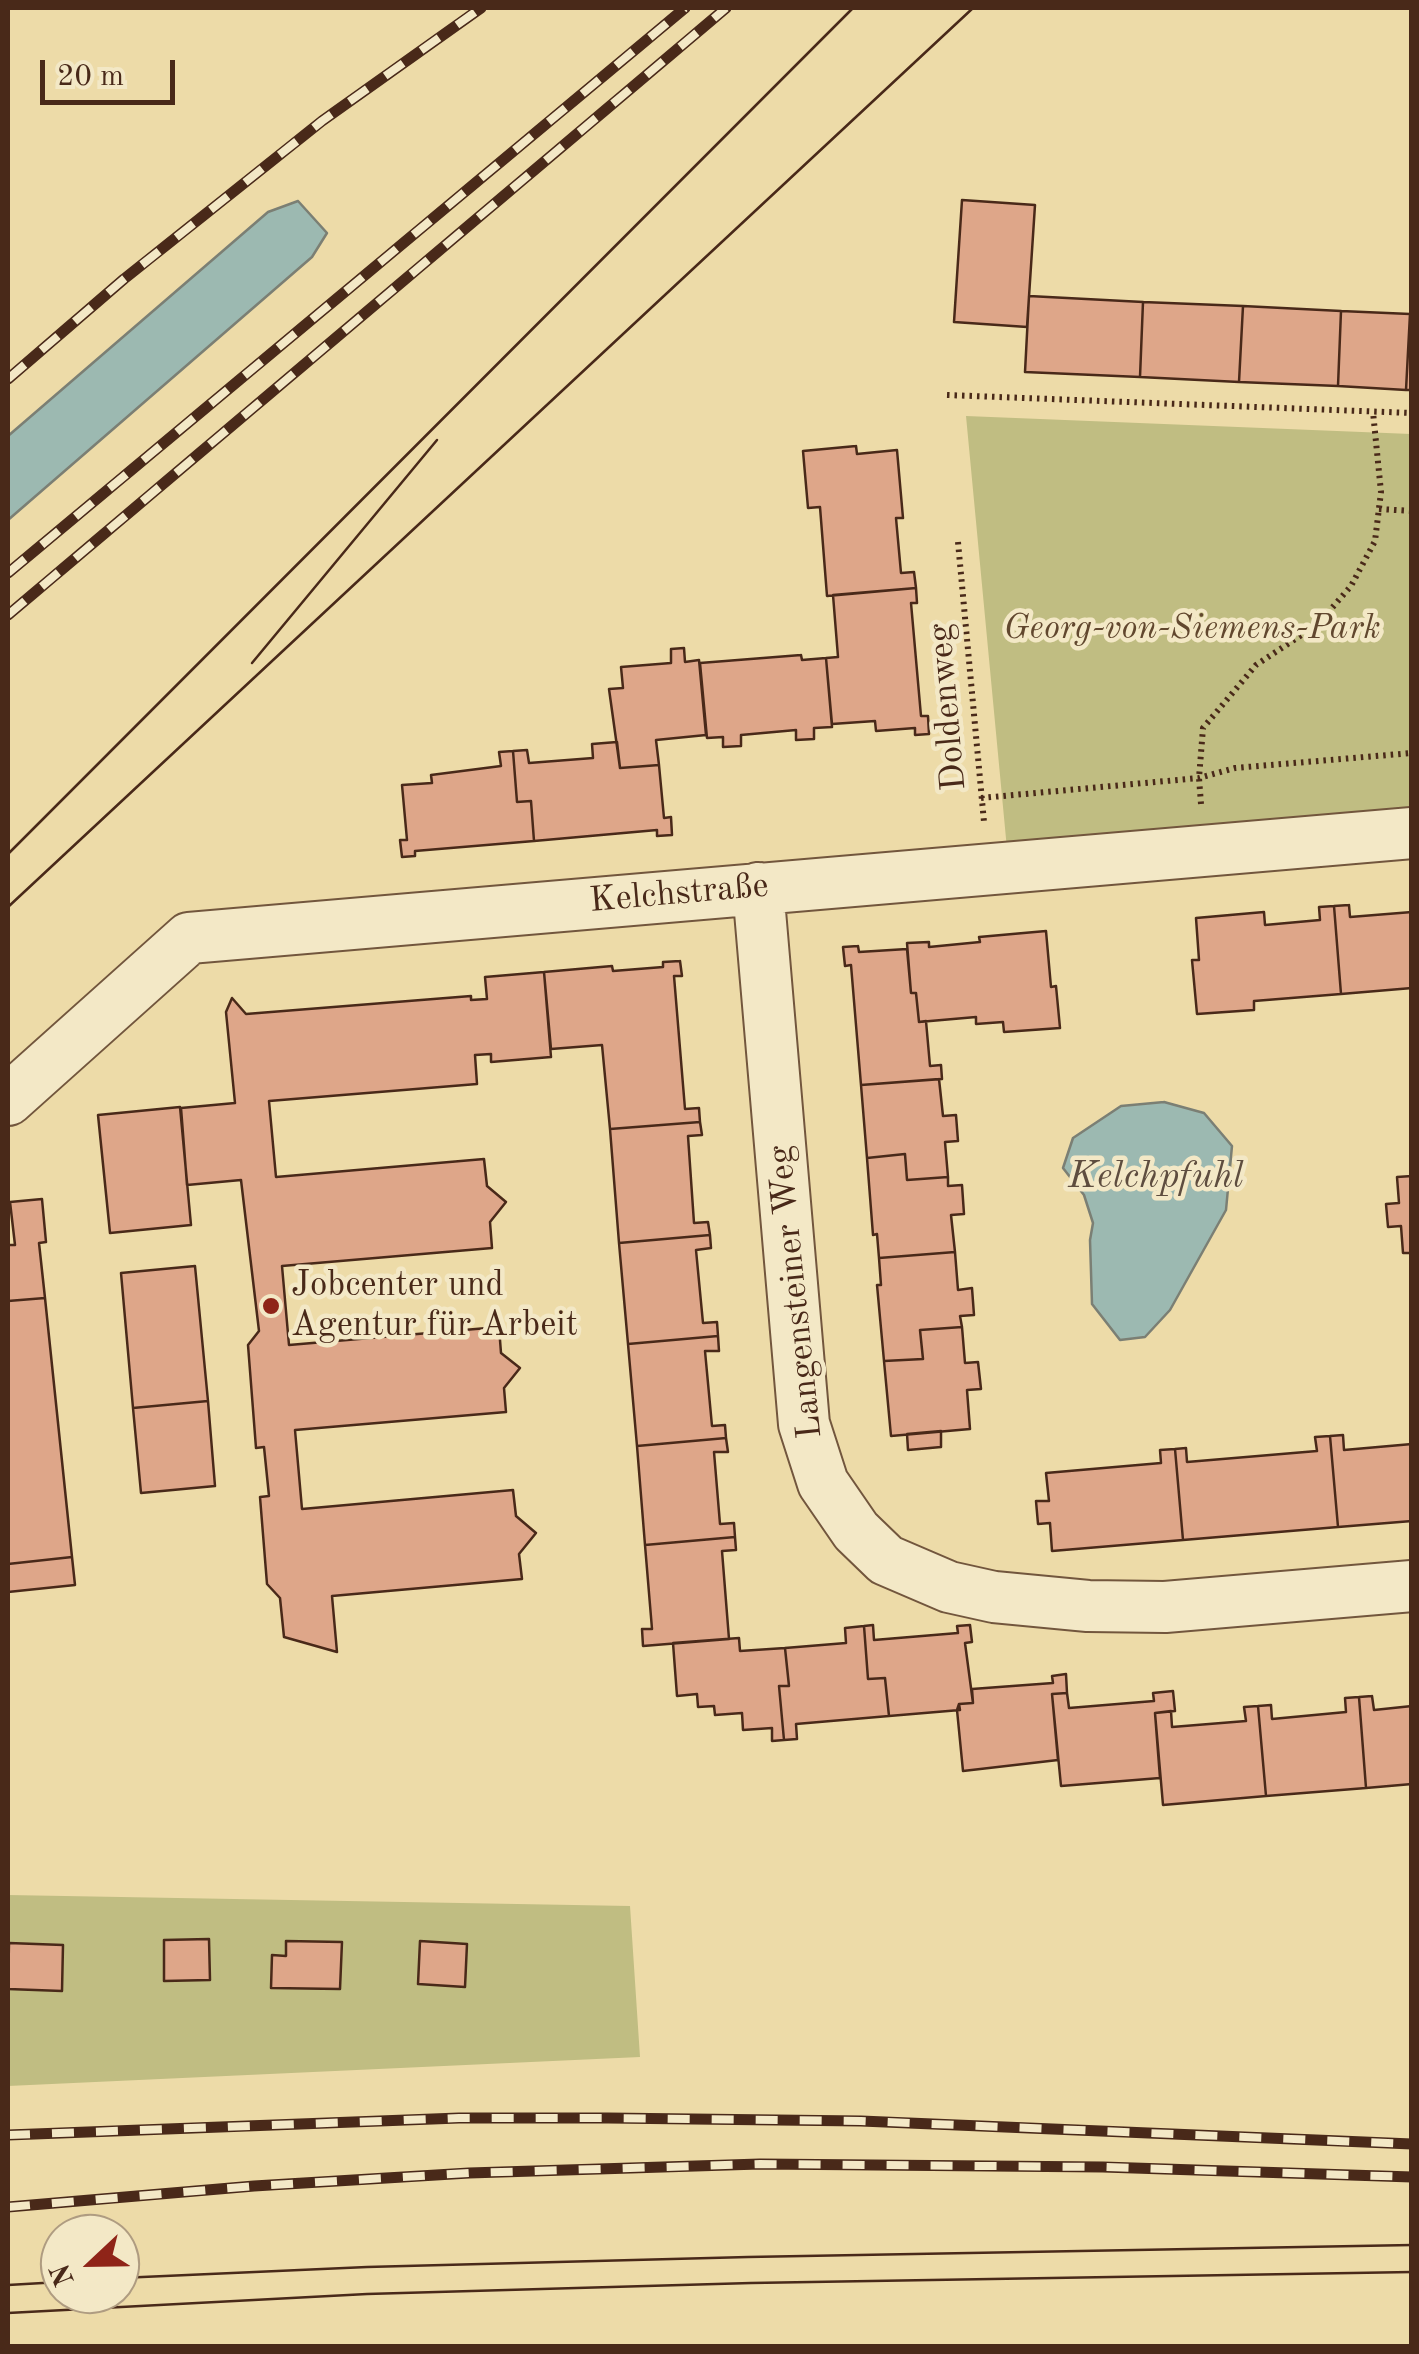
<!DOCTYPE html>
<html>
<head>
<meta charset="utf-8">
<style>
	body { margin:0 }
	#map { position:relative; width:1419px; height:2354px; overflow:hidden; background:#eddba8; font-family:"Old Standard TT",serif }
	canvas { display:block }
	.frame { position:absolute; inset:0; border:10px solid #492919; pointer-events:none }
	.north { position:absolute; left:40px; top:2214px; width:100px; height:100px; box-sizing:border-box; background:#f3e8c6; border:2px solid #af9c81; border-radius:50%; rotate:248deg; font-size:28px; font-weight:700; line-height:40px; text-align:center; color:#492919 }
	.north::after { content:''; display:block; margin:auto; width:35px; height:45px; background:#8f2418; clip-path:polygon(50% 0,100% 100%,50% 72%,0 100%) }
	.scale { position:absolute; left:40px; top:60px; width:135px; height:45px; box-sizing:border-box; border:5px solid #492919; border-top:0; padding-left:12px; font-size:30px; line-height:35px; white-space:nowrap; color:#492919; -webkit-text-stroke:8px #f3e8c6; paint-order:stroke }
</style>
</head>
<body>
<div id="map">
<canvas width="1419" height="2354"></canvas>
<div class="frame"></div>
<div class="north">N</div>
<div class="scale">20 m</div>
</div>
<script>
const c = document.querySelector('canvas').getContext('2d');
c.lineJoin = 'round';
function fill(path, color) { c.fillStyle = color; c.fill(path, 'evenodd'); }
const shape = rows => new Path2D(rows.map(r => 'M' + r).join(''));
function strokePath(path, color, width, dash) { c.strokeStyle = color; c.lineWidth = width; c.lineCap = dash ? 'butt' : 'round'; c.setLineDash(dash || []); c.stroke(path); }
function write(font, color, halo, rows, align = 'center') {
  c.font = font + ' "Old Standard TT",serif'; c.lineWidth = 9; c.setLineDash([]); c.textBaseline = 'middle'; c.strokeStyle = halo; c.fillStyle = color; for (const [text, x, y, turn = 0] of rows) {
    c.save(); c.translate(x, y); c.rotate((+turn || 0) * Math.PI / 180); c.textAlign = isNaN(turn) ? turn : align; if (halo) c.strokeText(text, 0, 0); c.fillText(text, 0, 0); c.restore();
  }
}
const green = shape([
	[966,416,1411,434,1411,814,1007,849],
	[8,1895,630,1906,640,2057,8,2086]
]);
const water = shape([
	[298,201,327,233,312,257,8,520,8,436,268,212,298,201],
	[1164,1102,1204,1113,1232,1146,1226,1210,1170,1310,1145,1337,1120,1340,1092,1304,1090,1240,1093,1223,1084,1195,1063,1168,1073,1138,1121,1106,1164,1102]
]);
const building = shape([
	[962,200,1035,205,1027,327,954,322,962,200],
	[1029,296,1143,302,1140,377,1025,372,1029,296],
	[1143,302,1243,306,1239,382,1140,377,1143,302],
	[1243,306,1341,311,1338,386,1239,382,1243,306],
	[1341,311,1410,314,1406,390,1338,386,1341,311],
	[1410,314,1412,314,1412,390,1406,390,1410,314],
	[856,446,857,454,897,450,903,518,896,518,901,573,914,572,916,588,827,596,820,507,808,508,803,451,856,446],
	[916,588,917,603,911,603,921,716,928,716,929,734,915,735,915,728,876,731,875,721,832,724,826,658,838,657,833,595,916,588],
	[684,648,685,662,699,660,706,735,656,740,659,765,620,768,609,689,623,688,621,667,671,663,671,649,684,648],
	[801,655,802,660,826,658,832,727,814,728,814,739,796,740,796,730,741,735,741,746,723,747,723,737,707,738,700,663,801,655],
	[617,742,620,768,659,765,664,818,671,817,672,835,657,836,657,830,534,841,531,801,517,802,513,751,527,750,529,763,593,758,592,744,617,742],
	[513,751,517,802,531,801,534,841,415,851,415,856,402,857,400,840,407,840,402,785,432,783,431,775,501,766,499,752,513,751],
	[1349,905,1350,917,1412,912,1412,988,1341,994,1334,906,1349,905],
	[1334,906,1341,994,1254,1001,1254,1010,1197,1014,1192,960,1199,960,1196,918,1264,912,1265,925,1320,920,1319,907,1334,906],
	[1046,931,1051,987,1056,986,1060,1028,1004,1032,1003,1022,976,1024,976,1017,919,1022,916,993,911,993,907,943,929,942,929,947,980,942,979,937,1046,931],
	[858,946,859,952,907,949,911,993,916,993,919,1022,926,1021,930,1066,941,1065,942,1079,861,1085,851,965,845,966,843,947,858,946],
	[680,961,682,976,674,976,685,1109,699,1108,700,1122,610,1129,602,1045,551,1049,544,972,612,966,613,971,663,967,663,962,680,961],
	[544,972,551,1057,491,1062,491,1054,475,1055,477,1084,269,1101,276,1177,484,1159,487,1186,506,1202,490,1222,492,1248,282,1266,289,1345,499,1327,501,1353,520,1368,504,1388,506,1412,295,1430,302,1509,513,1490,516,1516,536,1533,519,1554,522,1579,332,1596,337,1652,284,1637,280,1598,267,1584,260,1497,269,1496,264,1447,256,1448,248,1345,259,1331,241,1180,187,1185,181,1108,235,1103,226,1012,232,998,246,1014,471,996,471,1000,487,999,485,977,544,972],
	[939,1079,943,1116,956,1115,958,1141,945,1142,948,1177,907,1180,905,1154,867,1158,861,1085,939,1079],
	[180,1107,191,1225,110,1233,98,1115,180,1107],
	[700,1122,702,1135,688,1136,694,1223,708,1222,710,1235,619,1243,610,1129,700,1122],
	[905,1154,907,1180,948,1177,948,1186,962,1185,964,1214,951,1215,955,1252,879,1258,877,1234,873,1235,867,1158,905,1154],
	[1412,1176,1412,1253,1403,1253,1401,1226,1388,1227,1386,1204,1399,1203,1397,1177,1412,1176],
	[42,1199,46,1242,39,1243,45,1298,8,1301,8,1245,15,1245,10,1202,42,1199],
	[710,1235,711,1248,696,1250,703,1323,717,1322,718,1336,628,1344,619,1243,710,1235],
	[955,1252,958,1290,972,1288,974,1315,960,1316,962,1327,920,1330,923,1359,884,1361,877,1285,881,1285,879,1258,955,1252],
	[195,1266,208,1401,133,1408,121,1273,195,1266],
	[45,1298,72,1557,8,1564,8,1301,45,1298],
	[962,1327,965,1363,978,1362,981,1389,967,1390,970,1429,891,1436,884,1361,923,1359,920,1330,962,1327],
	[718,1336,719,1351,705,1351,712,1426,725,1425,726,1438,637,1446,628,1344,718,1336],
	[208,1401,215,1486,141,1493,133,1408,208,1401],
	[941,1431,941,1447,908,1450,907,1434,941,1431],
	[1343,1435,1344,1450,1412,1444,1412,1521,1338,1527,1330,1436,1343,1435],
	[1330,1436,1338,1527,1183,1540,1175,1449,1186,1448,1187,1462,1317,1451,1315,1437,1330,1436],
	[726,1438,728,1452,714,1452,720,1524,734,1523,735,1537,645,1545,637,1446,726,1438],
	[1175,1449,1183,1540,1052,1551,1050,1523,1038,1524,1036,1501,1049,1501,1046,1473,1161,1463,1160,1450,1175,1449],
	[735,1537,736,1550,722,1551,729,1639,643,1646,642,1629,652,1629,645,1545,735,1537],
	[72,1557,75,1585,8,1592,8,1564,72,1557],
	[873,1625,874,1640,958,1633,957,1626,970,1625,972,1642,965,1643,973,1703,959,1704,960,1710,889,1716,885,1678,868,1679,864,1626,873,1625],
	[864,1626,868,1679,885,1678,889,1716,796,1724,797,1739,784,1740,779,1686,789,1686,785,1648,846,1643,845,1628,864,1626],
	[739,1638,740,1651,785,1648,789,1686,779,1686,784,1740,772,1741,772,1728,743,1730,742,1713,715,1715,714,1706,698,1707,697,1694,677,1696,673,1643,739,1638],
	[1066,1674,1067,1693,1052,1694,1058,1760,963,1771,957,1710,959,1704,973,1703,972,1689,1053,1683,1052,1676,1066,1674],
	[1173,1691,1175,1711,1155,1713,1160,1778,1061,1786,1052,1694,1067,1693,1069,1708,1154,1701,1153,1693,1173,1691],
	[1372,1696,1374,1710,1412,1706,1412,1784,1366,1788,1359,1697,1372,1696],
	[1359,1697,1366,1788,1266,1796,1258,1706,1271,1705,1272,1719,1346,1712,1345,1698,1359,1697],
	[1258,1706,1266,1796,1163,1805,1155,1713,1171,1711,1172,1727,1246,1721,1244,1707,1258,1706],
	[209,1939,210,1980,164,1981,164,1940,209,1939],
	[286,1941,342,1942,340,1989,271,1988,272,1955,286,1956,286,1941],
	[420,1941,467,1944,465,1987,418,1984,420,1941],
	[9,1943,63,1945,62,1991,8,1989,9,1943]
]);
const path = shape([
	[947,395,1412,413],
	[1379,509,1412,511],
	[958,542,984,822],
	[981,798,1199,778,1235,768,1412,753],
	[1201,804,1199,778,1203,728,1256,665,1318,624,1351,586,1375,541,1381,492,1373,412]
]);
const street = shape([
	[758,888,804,1424,823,1483,856,1531,886,1560,949,1587,994,1597,1088,1606,1165,1607,1412,1586],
	[8,1100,189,938,1412,833]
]);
const tram = shape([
	[252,663,437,440],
	[8,854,853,8],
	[8,907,973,8],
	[120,2278,367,2267,748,2257,1412,2245],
	[8,2285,60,2282],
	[8,2313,367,2294,751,2283,1412,2272]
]);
const rail = shape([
	[8,379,124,279,322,121,481,8],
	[8,573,685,8],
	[8,615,726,8],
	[8,2135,459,2118,608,2118,861,2121,1412,2144],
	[8,2207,254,2186,469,2173,760,2164,1103,2167,1412,2177]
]);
const markers = [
	[271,1306,10,"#8f2418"]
];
const parkNames = [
	["Georg-von-Siemens-Park",1192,629]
];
const streetNames = [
	["Doldenweg",948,707,-95],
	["Kelchstraße",679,894,-5],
	["Langensteiner Weg",796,1292,-96]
];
const poiNames = [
	["Jobcenter und",291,1286],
	["Agentur für Arbeit",291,1326]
];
const waterNames = [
	["Kelchpfuhl",1156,1177]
];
fill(green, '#c0bd82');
fill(water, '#9cb9b1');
strokePath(water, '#7b7f74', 2.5);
fill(building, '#dea689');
strokePath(building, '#492919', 2.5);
strokePath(street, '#72563d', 54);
strokePath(path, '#492919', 6, [2.5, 5]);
strokePath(street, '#f3e8c6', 50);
strokePath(tram, '#492919', 2.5);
strokePath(rail, '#492919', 11);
strokePath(rail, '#f3e8c6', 8, [22]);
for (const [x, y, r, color] of markers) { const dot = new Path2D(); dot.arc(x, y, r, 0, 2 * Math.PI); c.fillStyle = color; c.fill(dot); strokePath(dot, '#f3e8c6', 4); }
write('italic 35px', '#61472e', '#f3e8c6', parkNames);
write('35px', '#492919', '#f3e8c6', streetNames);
write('35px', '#492919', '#f3e8c6', poiNames, 'left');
write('italic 38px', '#5e4d3f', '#f3e8c6', waterNames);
</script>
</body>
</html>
